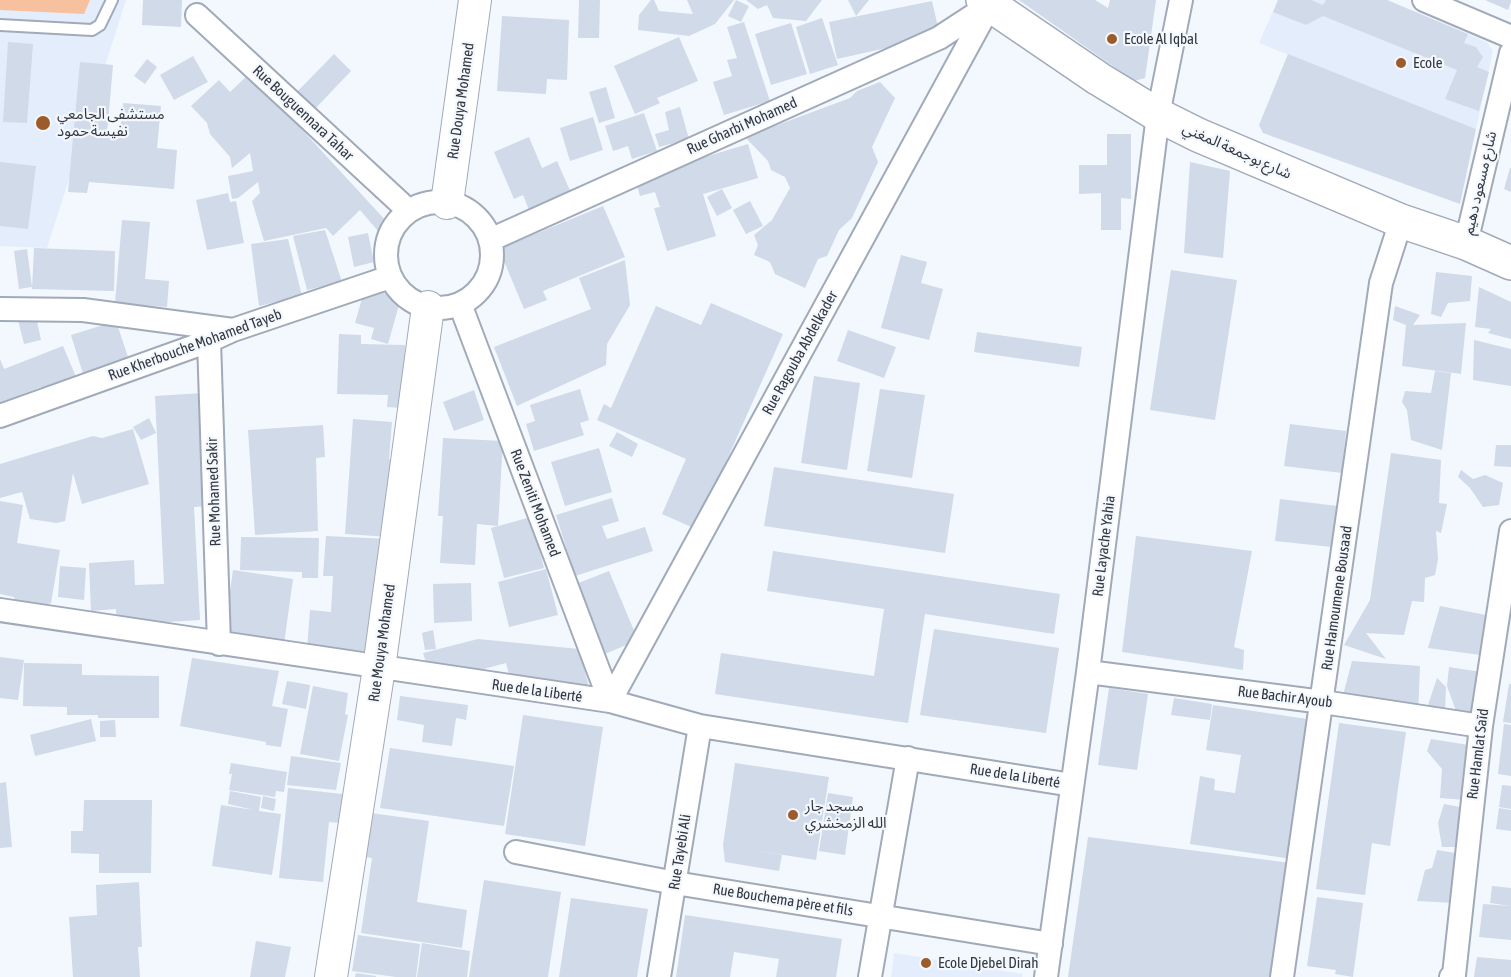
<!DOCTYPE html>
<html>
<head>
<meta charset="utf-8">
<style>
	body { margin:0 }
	canvas { display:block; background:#f3f7fe }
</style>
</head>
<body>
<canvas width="1511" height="977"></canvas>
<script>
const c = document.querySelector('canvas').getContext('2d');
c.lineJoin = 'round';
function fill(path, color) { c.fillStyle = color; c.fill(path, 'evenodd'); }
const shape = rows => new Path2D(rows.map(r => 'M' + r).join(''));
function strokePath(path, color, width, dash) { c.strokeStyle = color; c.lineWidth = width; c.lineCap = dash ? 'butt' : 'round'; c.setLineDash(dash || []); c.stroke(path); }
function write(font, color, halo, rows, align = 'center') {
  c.font = font + ' "Asap Condensed","Noto Sans Arabic",sans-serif'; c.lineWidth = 4.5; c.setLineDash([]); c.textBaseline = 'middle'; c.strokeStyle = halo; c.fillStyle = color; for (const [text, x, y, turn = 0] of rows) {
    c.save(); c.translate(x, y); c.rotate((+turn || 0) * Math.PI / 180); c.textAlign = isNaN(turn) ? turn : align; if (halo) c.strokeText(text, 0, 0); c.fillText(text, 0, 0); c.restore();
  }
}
const built = shape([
	[0,0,126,0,47,248,0,246],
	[1278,0,1387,0,1487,42,1493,51,1476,129,1259,43],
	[894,953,1023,974,1022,977,891,977]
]);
const green = shape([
	[0,0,90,0,84,14,0,10]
]);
const building = shape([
	[143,0,182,0,181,27,142,25],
	[579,0,600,0,599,38,578,38],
	[651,0,654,0,659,11,693,14,687,0,734,0,715,24,689,36,638,30,639,15],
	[736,0,749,6,741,22,728,16],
	[746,0,822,0,806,21,773,18,767,5,758,9],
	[848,0,869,0,856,16],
	[1019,0,1095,0,1108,8,1110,0,1156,0,1145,78,1134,81],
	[1278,0,1311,0,1323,5,1326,0,1387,0,1468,34,1464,43,1476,47,1483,57,1477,67,1489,72,1479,111,1445,99,1457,70,1323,16,1306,25,1273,12],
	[1485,0,1511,0,1511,2,1508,10],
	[932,1,940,36,837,59,829,22],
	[502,16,569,20,567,80,547,79,546,94,497,91],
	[822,18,838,65,810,74,796,27],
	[744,22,770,101,724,115,713,82,732,76,727,60,737,58,727,27],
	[791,23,807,74,771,85,755,34],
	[679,37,698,81,657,98,660,103,635,114,614,66],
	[8,42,33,44,27,123,3,122],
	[334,54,351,71,313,111,295,94],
	[1288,54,1476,129,1460,204,1263,133,1259,125],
	[193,56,208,82,174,100,160,75],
	[147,59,157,67,145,84,134,76],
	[80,62,113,65,107,134,120,135,123,103,161,106,157,148,177,150,174,189,89,182,87,193,68,192],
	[250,73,387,222,378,231,360,210,333,236,326,228,264,241,252,201,260,193,258,182,238,198,232,199,228,176,253,171,250,153,232,168,230,157,210,134,207,123,191,106,219,80,230,92],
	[880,82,895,98,872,147,878,162,852,218,839,230,827,256,818,259,805,288,775,274,770,262,754,255,758,245,754,235,772,220,790,188,785,177,771,170,768,161,745,137,850,98,857,91],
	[606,87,615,118,599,123,589,92],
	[680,107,689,139,659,147,655,134,669,130,665,112],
	[644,113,657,151,632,159,628,146,613,151,605,126],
	[593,117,603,150,570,161,560,128],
	[1107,134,1131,134,1131,199,1121,198,1121,230,1101,230,1101,193,1079,194,1079,165,1107,165],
	[529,137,542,168,557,161,571,193,529,210,523,195,514,199,494,152],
	[748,144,758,178,703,194,716,236,667,251,654,208,660,207,655,192,640,196,635,178],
	[0,162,36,166,28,229,0,226],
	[1190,162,1230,171,1223,258,1184,253],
	[1510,168,1511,168,1511,192,1504,189],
	[722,189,732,208,717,216,707,197],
	[228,193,230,202,236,201,244,243,207,250,196,200],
	[750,201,763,226,746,234,733,210],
	[603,206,625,257,543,291,547,300,524,309,499,249],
	[122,220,150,222,145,279,169,281,167,307,115,303],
	[325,230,342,282,307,290,293,236],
	[368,233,374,262,354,267,348,237],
	[288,239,302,296,259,306,251,244],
	[34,248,115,251,114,291,32,289],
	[27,249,32,287,19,289,14,251],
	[901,255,927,262,921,283,943,289,929,340,881,328],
	[625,260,630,305,607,344,606,365,517,406,494,347,591,309,579,278],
	[1171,270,1237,280,1215,420,1150,410],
	[1436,272,1472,276,1470,301,1448,303,1441,317,1431,314],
	[1479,287,1511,302,1511,339,1488,333,1491,329,1475,327],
	[365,288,401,298,388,344,371,339,374,328,355,323],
	[711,303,783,334,696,529,662,514,686,459,597,420,604,404,611,408,656,306,701,325],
	[1395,306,1420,315,1413,325,1466,323,1461,374,1402,366,1406,325,1393,320],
	[35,312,41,340,24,344,17,316],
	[116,321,130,363,84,377,71,335],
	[848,330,896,347,884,378,837,361],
	[977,332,1082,347,1079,367,974,352],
	[339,334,361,335,361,344,405,345,403,408,387,407,388,395,337,394],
	[1474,340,1511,349,1511,386,1473,380],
	[63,346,79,384,45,397,41,387,0,403,0,359,4,369],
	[1435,371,1451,373,1442,450,1411,440,1407,410,1402,402,1405,391,1431,393],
	[814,376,860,383,847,470,801,463],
	[580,389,589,420,580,423,584,435,534,451,526,424,535,421,530,405],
	[880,389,925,395,912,478,867,471],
	[474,390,484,420,454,431,443,402],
	[202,393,207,506,194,507,200,620,117,625,116,609,91,611,89,563,134,560,135,585,164,584,155,396],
	[149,418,156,433,141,440,133,427],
	[353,419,392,422,389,459,395,460,390,537,345,534],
	[1290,424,1346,431,1342,473,1284,466],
	[323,425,325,457,316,458,318,531,255,535,248,430],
	[133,429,149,484,82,504,73,473,65,521,57,523,30,519,22,492,0,498,0,464,93,436,102,438],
	[617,432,638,444,632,457,609,446],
	[443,438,503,441,498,526,477,524,475,565,440,563,443,516,438,516],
	[1496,445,1511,445,1511,467,1494,466],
	[599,448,612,492,565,506,551,462],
	[1391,453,1441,460,1439,503,1447,504,1441,533,1436,531,1438,559,1435,575,1425,578,1424,602,1412,601,1404,635,1366,633,1386,659,1344,645,1370,600],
	[774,467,954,494,945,553,764,526],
	[1461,470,1473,479,1485,475,1503,483,1499,505,1483,507,1470,488,1458,477],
	[612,498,619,521,602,526,607,539,645,527,653,551,575,576,556,515],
	[1280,499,1337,506,1332,547,1275,541],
	[0,501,23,505,17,543,60,550,51,603,39,607,16,603,14,597,0,594],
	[531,517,544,568,504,578,491,528],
	[326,536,389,539,387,569,376,568,373,619,380,654,307,649,310,610,331,612,333,576,323,576],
	[1136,536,1252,551,1234,647,1244,650,1243,670,1122,652],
	[241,537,319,538,318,578,302,578,302,572,240,570],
	[773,551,1060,594,1054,634,925,614,908,723,715,694,721,653,874,676,884,609,767,591],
	[60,566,86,568,84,600,58,597],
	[546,569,558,615,509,627,498,582],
	[233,570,293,579,283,651,223,640],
	[609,571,638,640,605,654,576,584],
	[471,583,472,621,434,623,433,584],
	[1440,606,1491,616,1488,656,1428,648],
	[934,629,1059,648,1046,733,920,715],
	[433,630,436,649,425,650,422,633],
	[478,639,579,649,589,687,512,685,506,663,476,671,427,666,423,653],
	[0,657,24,660,18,700,0,698],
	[192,658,279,671,272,706,288,709,281,747,266,745,266,742,180,726],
	[1352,661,1420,666,1418,713,1342,699],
	[24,663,82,664,82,675,159,676,159,718,98,718,98,715,67,715,67,707,23,706],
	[1449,667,1481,672,1475,714,1456,711,1447,686],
	[1437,678,1446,687,1445,711,1428,705],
	[287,681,310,685,306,709,282,704],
	[1509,684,1511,684,1511,723,1503,722],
	[313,686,348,693,345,714,348,715,339,761,300,754],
	[1109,688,1148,694,1137,770,1098,765],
	[400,696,468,705,466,720,456,718,452,746,422,742,424,725,397,720],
	[1174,698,1212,704,1210,720,1171,715],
	[1213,705,1314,720,1292,859,1190,844,1200,776,1215,779,1214,790,1235,793,1241,755,1206,750],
	[523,715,603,727,585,846,505,834],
	[91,719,96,741,35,756,30,735],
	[115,720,116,737,100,737,100,721],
	[1339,723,1406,732,1390,846,1372,843,1365,895,1316,889],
	[1504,724,1511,725,1511,776,1498,774],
	[1431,739,1475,746,1466,800,1440,798,1442,769,1427,751],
	[390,748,514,766,504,826,380,808],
	[291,756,341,763,336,790,287,785],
	[231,763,287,772,284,792,276,791,275,797,229,790,232,774,229,774],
	[735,763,829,777,816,860,745,849,782,855,779,871,725,862,723,845],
	[6,782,12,847,0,848,0,783],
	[1502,785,1511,786,1511,809,1499,807],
	[288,788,351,795,341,823,329,822,323,882,279,878],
	[230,791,261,797,259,811,281,814,272,875,212,866,221,805,254,810,228,804],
	[828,793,853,797,845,855,819,851],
	[263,796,276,799,274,811,261,808],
	[84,800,152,800,151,873,99,873,99,854,71,853,71,831,83,831],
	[1444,804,1465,808,1461,847,1442,847,1438,823],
	[1499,808,1511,810,1511,831,1496,829],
	[371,813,429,821,417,902,467,910,462,948,361,933,372,858,365,857],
	[1088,837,1291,863,1274,977,1068,977],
	[1437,850,1461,854,1454,903,1417,901,1425,870,1432,868],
	[484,880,561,892,548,977,469,977],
	[139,882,142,947,138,947,140,977,73,977,69,917,97,915,96,885],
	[1492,886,1511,888,1511,906,1490,903],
	[1317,897,1363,903,1353,977,1335,974,1336,970,1307,966],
	[571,898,648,909,637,977,559,977],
	[1483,904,1511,906,1511,940,1479,937],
	[685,915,842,939,836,977,776,977,779,959,734,952,730,977,676,977],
	[358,935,420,944,416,977,396,977,352,971],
	[256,941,291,947,285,977,250,977],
	[422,943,470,951,467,977,417,977],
	[1477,957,1511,960,1511,977,1474,977],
	[356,973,376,976,376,977,355,977]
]);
const lane = shape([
	[0,25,92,30,100,25,112,0]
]);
const street = shape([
	[1424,0,1511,37],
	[197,15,409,211],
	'386 255a53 53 0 1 1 106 0a53 53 0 1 1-106 0Z',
	[490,240,939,38,988,6],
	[1466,243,1511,53],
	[460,304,610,701],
	[0,309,83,310,233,330],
	[209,341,219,644],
	[0,416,209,341,233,330,390,277],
	[0,610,610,701,700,726,1072,785],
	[1088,672,1323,702,1481,726],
	[610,701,990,5],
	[516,852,675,883,1051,944],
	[659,977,700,726],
	[870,977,908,758],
	[1046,977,1088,672,1158,115,1181,0],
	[1282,977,1381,283,1401,221],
	[1451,977,1454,975,1481,726,1511,531]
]);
const secondary = shape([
	[447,203,475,0],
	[331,977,379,668,428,307]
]);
const primary = shape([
	[983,0,1099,79,1158,115,1198,135,1401,221,1466,243,1511,263]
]);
const markers = [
	[1112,39,6,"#9d5a2a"],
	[1401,63,6,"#9d5a2a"],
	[43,123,8,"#9d5a2a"],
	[793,815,6,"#9d5a2a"],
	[926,963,6,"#9d5a2a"]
];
const poiNames = [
	["Ecole Al Iqbal",1124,39],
	["Ecole",1413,63],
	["مستشفى الجامعي",57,114],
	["نفيسة حمود",57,131],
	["مسجد جار",805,806],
	["الله الزمخشري",805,823],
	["Ecole Djebel Dirah",938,963]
];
const streetNames = [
	["Rue Douya Mohamed",461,101,-82],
	["Rue Bouguennara Tahar",303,113,43],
	["Rue Gharbi Mohamed",742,126,-24],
	["شارع بوجمعة المغني",1237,151,24],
	["شارع مسعود دهيم",1480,183,-77],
	["Rue Kherbouche Mohamed Tayeb",195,345,-20],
	["Rue Ragouba Abdelkader",800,353,-61],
	["Rue Mohamed Sakir",214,492,-92],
	["Rue Zeniti Mohamed",535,503,69],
	["Rue Layache Yahia",1104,546,-83],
	["Rue Hamoumene Bousaad",1337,598,-82],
	["Rue Mouya Mohamed",382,643,-82],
	["Rue de la Liberté",537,691,8],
	["Rue Bachir Ayoub",1285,697,7],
	["Rue Hamlat Saïd",1478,754,-83],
	["Rue de la Liberté",1015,776,9],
	["Rue Tayebi Ali",680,852,-81],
	["Rue Bouchema père et fils",783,900,9]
];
fill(built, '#e4edfb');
fill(green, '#f7c19f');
fill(building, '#d0dae9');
strokePath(lane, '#a0aab9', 14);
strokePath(street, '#a0aab9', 26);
strokePath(secondary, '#a0aab9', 34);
strokePath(primary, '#a0aab9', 36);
strokePath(lane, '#fff', 10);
strokePath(street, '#fff', 22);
strokePath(secondary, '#fff', 32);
strokePath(primary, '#fff', 33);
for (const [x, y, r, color] of markers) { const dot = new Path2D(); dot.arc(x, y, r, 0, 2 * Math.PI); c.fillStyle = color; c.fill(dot); strokePath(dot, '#f3f7fe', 2); }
write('15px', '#34383e', '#f3f7fe', poiNames, 'left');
write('15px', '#34383e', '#f3f7fe', streetNames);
</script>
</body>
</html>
